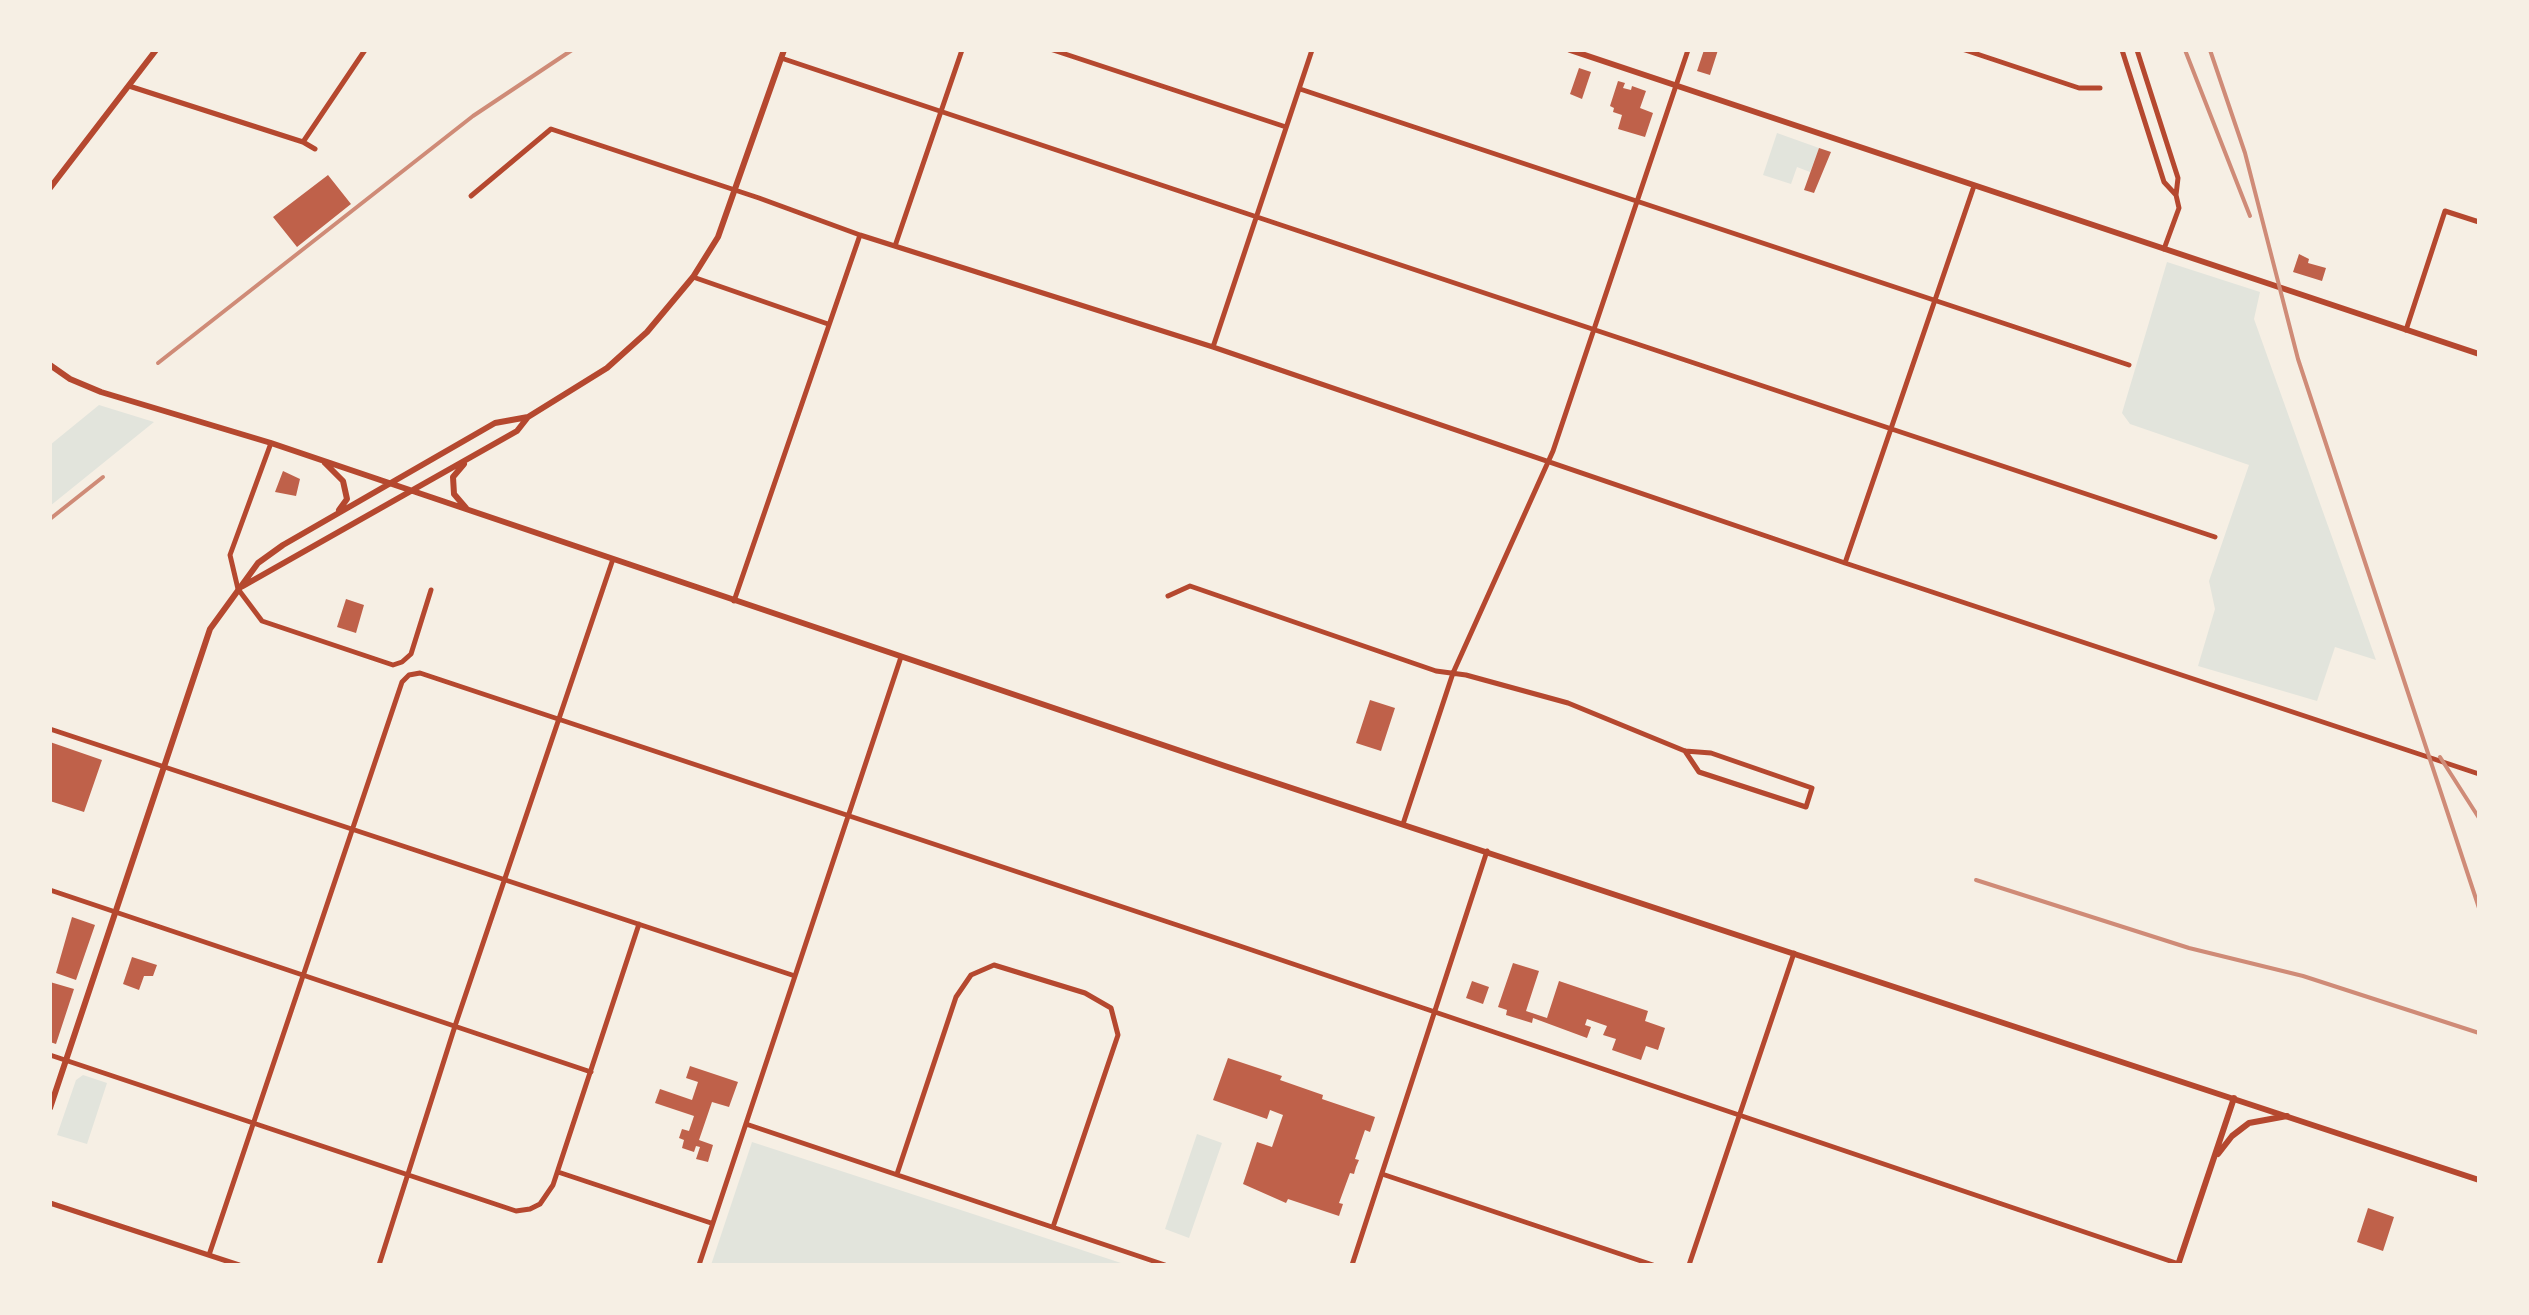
<!DOCTYPE html>
<html>
<head>
<meta charset="utf-8">
<style>
	body { margin:0 }
	#map { position:relative; width:2529px; height:1315px; overflow:hidden; background:#f6efe4; font-family:"Golos Text",sans-serif }
	canvas { display:block }
	.frame { position:absolute; inset:0; border:52px solid #f6efe4; pointer-events:none }
</style>
</head>
<body>
<div id="map">
<canvas width="2529" height="1315"></canvas>
<div class="frame"></div>
</div>
<script>
const c = document.querySelector('canvas').getContext('2d');
c.lineJoin = 'round';
function fill(path, color) { c.fillStyle = color; c.fill(path, 'evenodd'); }
const shape = rows => new Path2D(rows.map(r => 'M' + r).join(''));
function strokePath(path, color, width, dash) { c.strokeStyle = color; c.lineWidth = width; c.lineCap = dash ? 'butt' : 'round'; c.setLineDash(dash || []); c.stroke(path); }
const green = shape([
	[1777,133,1819,148,1810,172,1797,167,1791,184,1763,175],
	[2167,262,2260,292,2254,319,2376,660,2335,647,2317,701,2198,666,2215,609,2209,581,2249,465,2130,424,2122,413],
	[99,405,154,422,50,506,50,445],
	[83,1075,107,1083,87,1144,57,1135,76,1080],
	[1197,1134,1222,1143,1189,1238,1165,1229],
	[752,1142,973,1214,1127,1265,711,1265]
]);
const building = shape([
	[1704,50,1718,50,1710,75,1697,71],
	[1579,68,1591,72,1582,99,1570,94],
	[1618,81,1625,83,1623,88,1631,90,1632,86,1646,91,1640,108,1653,113,1645,137,1618,129,1622,115,1613,112,1614,108,1610,106],
	[1819,148,1831,152,1814,193,1804,190],
	[328,175,351,204,297,247,273,217],
	[2299,254,2309,259,2308,263,2326,268,2322,281,2293,272],
	[283,471,300,479,296,496,275,492],
	[346,599,364,605,356,633,337,627],
	[1370,700,1395,708,1381,751,1356,743],
	[50,742,102,760,84,812,50,801],
	[72,917,95,925,76,980,56,973],
	[132,957,157,965,153,976,144,976,139,990,123,984],
	[1513,963,1539,971,1526,1011,1547,1018,1559,981,1648,1011,1645,1021,1665,1028,1658,1050,1646,1046,1641,1060,1612,1050,1616,1039,1603,1035,1607,1026,1587,1019,1585,1025,1591,1027,1587,1038,1533,1018,1532,1023,1506,1015,1507,1010,1498,1007],
	[1472,981,1489,987,1483,1004,1466,998],
	[50,982,74,989,56,1044,50,1042],
	[1228,1058,1282,1076,1280,1080,1323,1095,1322,1099,1375,1117,1370,1132,1365,1130,1355,1159,1359,1160,1356,1167,1354,1174,1350,1173,1339,1203,1343,1204,1339,1216,1288,1199,1286,1203,1243,1184,1257,1142,1272,1147,1283,1115,1270,1110,1267,1119,1213,1100],
	[690,1066,738,1082,729,1107,712,1102,699,1140,713,1145,708,1162,696,1159,700,1147,696,1146,694,1152,682,1148,684,1140,679,1138,682,1129,689,1131,694,1116,655,1103,660,1089,692,1100,698,1082,686,1078],
	[2368,1208,2394,1217,2383,1251,2357,1242]
]);
const minor = shape([
	[1053,50,1286,127],
	[1965,50,2079,88,2100,88],
	[2122,50,2164,182,2176,195],
	[2137,50,2178,178,2176,195,2179,208,2164,249],
	[781,58,2215,537],
	[129,86,303,142,315,149],
	[1300,89,2129,365],
	[303,142,365,50],
	[471,196,551,129,759,198,860,235,1213,347,1845,563,2479,774],
	[895,246,962,50],
	[693,277,828,324],
	[2406,330,2445,211,2479,222],
	[1213,347,1312,50],
	[271,443,230,555,238,589,262,621,393,665,402,662,411,654,431,590],
	[1845,563,1974,186],
	[1168,596,1190,586,1436,671,1466,675,1568,703,1685,751,1711,753,1812,788,1806,807,1699,772,1685,751],
	[734,601,860,235],
	[50,729,795,976],
	[1403,824,1453,673,1553,451,1688,50],
	[50,890,591,1072],
	[50,1055,516,1211,530,1209,540,1204,553,1185,639,924],
	[746,1124,1165,1265],
	[558,1172,711,1223],
	[897,1174,956,997,971,975,994,965,1085,993,1111,1008,1118,1035,1053,1227],
	[1382,1174,1653,1265],
	[50,1203,239,1265],
	[209,1255,402,682,409,675,420,673,1240,946,2179,1264],
	[379,1265,455,1026,613,559],
	[699,1265,901,657],
	[1352,1265,1487,851],
	[1689,1265,1794,953]
]);
const tertiary = shape([
	[1570,50,2479,354],
	[2218,1154,2232,1136,2249,1123,2287,1116],
	[2178,1265,2234,1098]
]);
const secondary = shape([
	[50,188,156,50],
	[50,365,70,379,101,392,271,443,1225,766,2479,1180],
	[325,463,343,481,347,499,339,510],
	[464,464,453,477,454,494,466,508],
	[243,586,517,431,528,417,607,368,647,332,693,277,718,237,784,50],
	[50,1108,210,629,258,563,283,545,495,423,528,417]
]);
const rail = shape([
	[2185,50,2250,216],
	[2210,50,2245,153,2298,359,2479,908],
	[158,363,473,116,572,50],
	[50,519,103,477],
	[2440,757,2479,818],
	[1976,880,2189,948,2303,976,2479,1033]
]);
fill(green, '#e2e4dc');
fill(building, '#bf614a');
strokePath(minor, '#b5482f', 5);
strokePath(tertiary, '#b5482f', 6);
strokePath(secondary, '#b5482f', 6);
strokePath(rail, '#cf8b77', 4);
</script>
</body>
</html>
